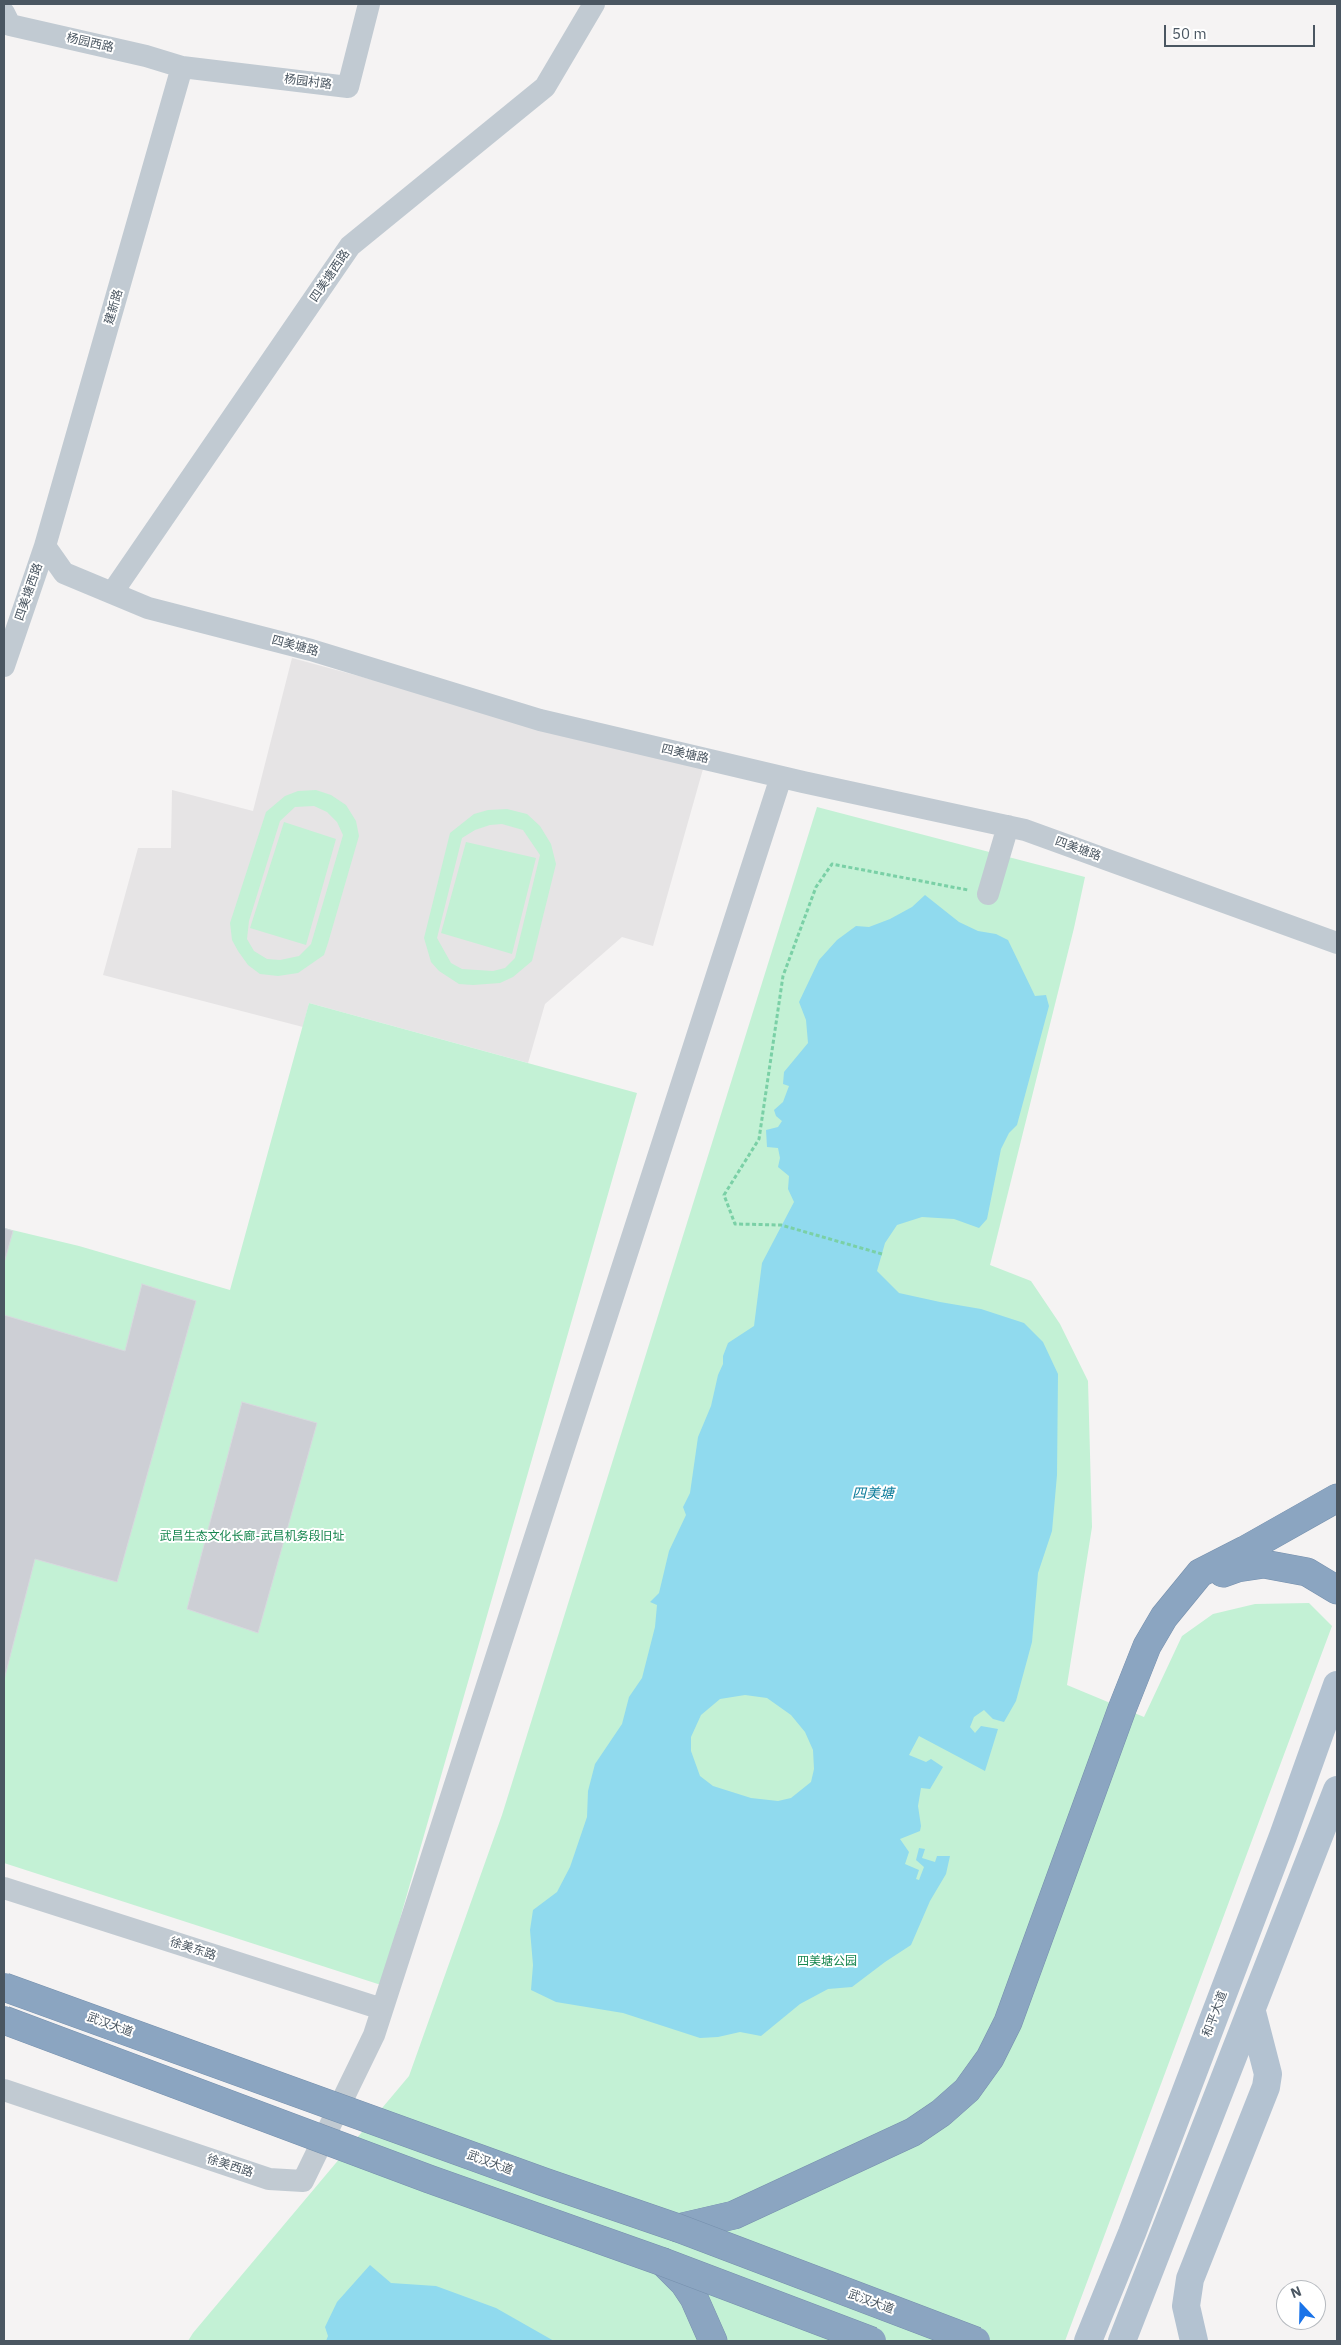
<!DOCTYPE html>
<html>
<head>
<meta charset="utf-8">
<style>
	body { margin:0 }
	#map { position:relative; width:1341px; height:2345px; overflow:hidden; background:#f5f3f3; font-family:"IBM Plex Sans",sans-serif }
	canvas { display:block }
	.frame { position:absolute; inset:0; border:5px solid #4a5661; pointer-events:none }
	.north { position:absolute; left:1276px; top:2280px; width:50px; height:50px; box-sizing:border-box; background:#fff; border:1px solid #b7bbc0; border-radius:50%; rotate:339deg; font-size:14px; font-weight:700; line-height:20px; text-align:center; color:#4a5661 }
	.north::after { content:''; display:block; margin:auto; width:18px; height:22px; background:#1a73e8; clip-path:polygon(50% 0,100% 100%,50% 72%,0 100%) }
	.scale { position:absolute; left:1164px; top:25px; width:151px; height:22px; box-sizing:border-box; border:2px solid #4a5661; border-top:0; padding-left:6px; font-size:15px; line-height:18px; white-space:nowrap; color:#4a5661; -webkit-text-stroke:4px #fff; paint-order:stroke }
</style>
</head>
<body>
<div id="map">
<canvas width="1341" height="2345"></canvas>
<div class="frame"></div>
<div class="north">N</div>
<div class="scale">50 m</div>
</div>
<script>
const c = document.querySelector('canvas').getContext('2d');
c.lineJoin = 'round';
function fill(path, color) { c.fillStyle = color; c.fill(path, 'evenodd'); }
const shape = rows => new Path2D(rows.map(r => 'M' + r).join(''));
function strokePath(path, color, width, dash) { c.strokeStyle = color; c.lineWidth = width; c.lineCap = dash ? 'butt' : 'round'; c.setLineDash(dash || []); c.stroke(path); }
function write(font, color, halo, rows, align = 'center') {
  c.font = font + ' "IBM Plex Sans","Noto Sans SC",sans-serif'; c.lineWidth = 4; c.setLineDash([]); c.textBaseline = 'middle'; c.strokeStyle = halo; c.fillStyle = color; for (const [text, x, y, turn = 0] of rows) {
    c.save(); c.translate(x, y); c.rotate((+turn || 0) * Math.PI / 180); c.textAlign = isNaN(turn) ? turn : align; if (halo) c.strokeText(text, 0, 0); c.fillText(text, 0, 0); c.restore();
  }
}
const education = shape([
	[292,658,703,769,653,946,622,937,545,1004,528,1063,309,1003,303,1027,103,975,138,848,171,848,172,790,253,811]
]);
const green = shape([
	[316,790,331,795,346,805,356,821,359,836,328,943,324,955,298,973,278,976,260,974,248,965,238,951,232,940,230,923,266,812,285,796,298,791],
	[314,806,327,812,337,822,343,835,311,944,299,956,280,960,267,959,254,951,247,939,249,921,280,821,295,807],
	[817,807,1085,877,1074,928,990,1265,1031,1281,1060,1324,1088,1381,1092,1527,1067,1685,1144,1717,1182,1636,1213,1614,1255,1604,1309,1603,1332,1626,1065,2341,188,2341,193,2333,409,2076,502,1815],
	[507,809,527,814,540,826,551,844,556,864,532,961,513,977,500,983,473,985,459,984,439,971,431,962,424,938,450,833,474,814,488,810],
	[502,824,523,830,540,855,515,958,505,968,493,971,462,969,451,963,437,938,462,838,475,830,490,825],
	[284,822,336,839,306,945,250,928],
	[466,842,536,858,512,954,441,933],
	[309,1003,637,1093,381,1985,4,1863,4,1228,79,1246,230,1290]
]);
const water = shape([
	[925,895,959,922,978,931,996,934,1008,940,1035,996,1046,995,1049,1006,1017,1125,1009,1133,1001,1149,987,1219,979,1228,954,1219,922,1217,897,1225,885,1243,877,1271,899,1293,940,1302,981,1309,1024,1323,1043,1342,1058,1374,1057,1475,1052,1531,1038,1573,1032,1642,1016,1701,1004,1722,993,1719,984,1710,974,1717,970,1727,975,1733,981,1726,998,1729,985,1771,919,1736,909,1755,926,1762,931,1759,943,1767,930,1789,921,1788,918,1806,921,1826,920,1831,900,1839,909,1852,905,1864,919,1870,916,1879,919,1880,924,1867,916,1860,919,1848,925,1849,922,1858,935,1862,937,1856,950,1856,946,1874,930,1901,911,1945,885,1962,852,1987,828,1989,800,2004,761,2036,740,2032,718,2037,700,2038,623,2013,556,2002,531,1990,533,1965,530,1930,533,1910,557,1892,570,1867,587,1817,588,1791,595,1764,622,1724,629,1697,642,1678,655,1627,657,1605,650,1602,659,1593,669,1551,686,1515,683,1507,690,1493,698,1437,711,1406,718,1375,723,1364,723,1356,728,1343,754,1326,762,1263,794,1202,788,1189,789,1176,778,1167,780,1158,778,1148,767,1147,766,1130,778,1127,782,1121,776,1116,774,1110,783,1102,789,1086,783,1084,784,1072,808,1043,806,1020,799,1002,819,960,837,940,856,926,869,927,890,919,912,907],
	[745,1695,767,1698,791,1715,805,1732,813,1750,814,1769,811,1782,791,1798,778,1801,751,1798,713,1786,700,1776,691,1751,691,1737,701,1715,720,1699],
	[370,2265,391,2283,436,2286,496,2308,554,2341,326,2341,328,2336,325,2327,337,2302]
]);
const building = shape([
	[4,1228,13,1231,4,1263,4,1228],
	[142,1284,196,1301,117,1582,35,1559,4,1680,4,1315,125,1351,142,1284],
	[242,1402,317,1423,258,1633,187,1609,242,1402]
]);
const path = shape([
	[882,1254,781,1225,735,1224,724,1195,759,1139,783,976,816,887,832,864,968,890]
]);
const minor = shape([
	[4,13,10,25,146,56,182,67,348,87,369,4],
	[45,546,64,573,148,608,311,650,540,720,803,782,1025,830,1337,943],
	[112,593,350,246,545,87,594,4],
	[4,666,45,546,182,67],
	[988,894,1008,826],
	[4,1888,382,2009],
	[4,2090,269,2179,303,2181,374,2035,781,777]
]);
const major = shape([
	[1088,2341,1132,2233,1283,1836,1337,1685],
	[1122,2341,1337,1790],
	[1194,2341,1186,2306,1190,2279,1266,2087,1268,2074,1252,2012]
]);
const highway = shape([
	[1223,1573,1237,1568,1264,1564,1307,1572,1337,1590],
	[678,2228,734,2215,913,2132,941,2113,967,2090,990,2058,1008,2022,1122,1709,1147,1646,1164,1617,1200,1573,1245,1550,1337,1498],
	[663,2262,684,2283,694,2298,713,2341]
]);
const highwayBridge = shape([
	[4,1987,544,2182,678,2228,976,2341],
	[4,2020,429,2179,663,2262,872,2341]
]);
const streetNames = [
	["杨园西路",90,43,13],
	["杨园村路",308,82,7],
	["四美塘西路",330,276,-56],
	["建新路",114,307,-74],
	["四美塘西路",29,592,-71],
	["四美塘路",295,646,15],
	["四美塘路",685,754,13],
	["四美塘路",1078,849,20],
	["徐美东路",193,1949,18],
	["和平大道",1215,2014,-69],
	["武汉大道",110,2025,20],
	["武汉大道",490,2163,20],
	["徐美西路",230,2166,18],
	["武汉大道",871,2302,20]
];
const parkNames = [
	["武昌生态文化长廊-武昌机务段旧址",252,1537],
	["四美塘公园",827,1962]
];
const waterNames = [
	["四美塘",873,1494]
];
fill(education, '#e6e4e5');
fill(green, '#c3f1d5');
fill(water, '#90daee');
fill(building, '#cdcfd5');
strokePath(building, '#d7d9de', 1);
strokePath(highway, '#7690ad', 29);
strokePath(path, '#7ad0a6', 3, [4, 2.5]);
strokePath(minor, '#c1cad2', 22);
strokePath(major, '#b3c2d1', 28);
strokePath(highway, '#8ba5c1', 28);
strokePath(highwayBridge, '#7690ad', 29, []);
strokePath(highwayBridge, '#8ba5c1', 28);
write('12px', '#4a5661', '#fff', streetNames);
write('12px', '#17864f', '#fff', parkNames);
write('italic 14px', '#0c7c9b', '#fff', waterNames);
</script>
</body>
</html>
